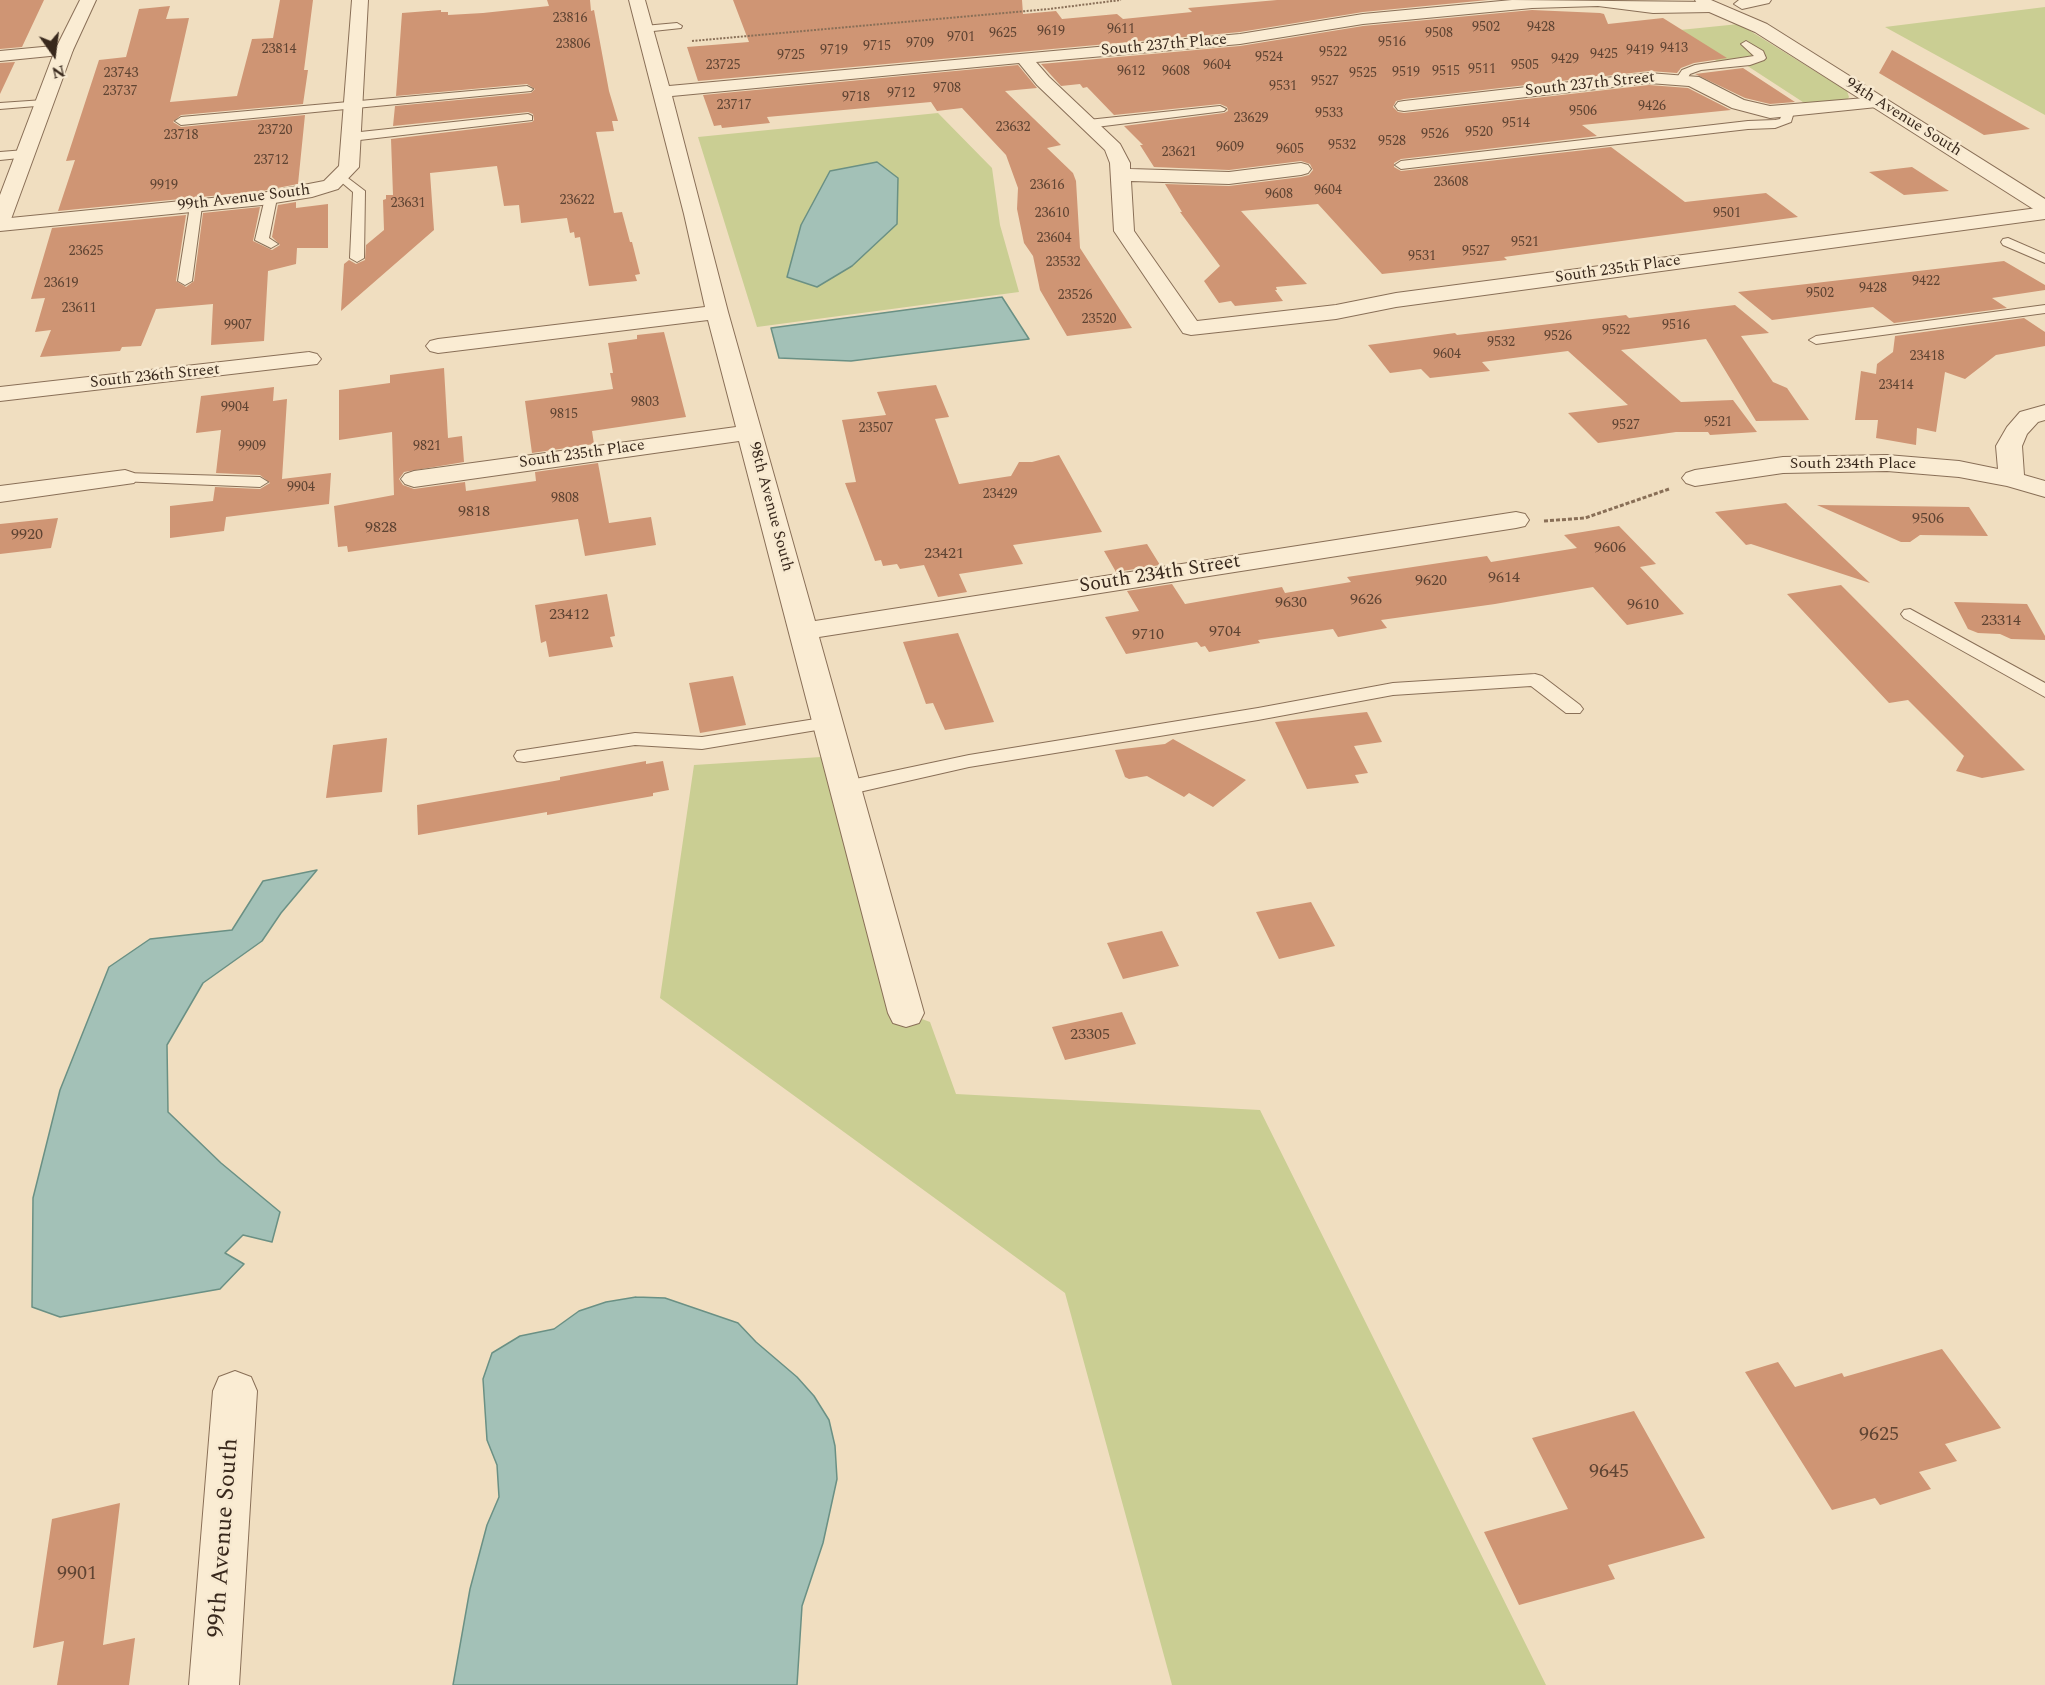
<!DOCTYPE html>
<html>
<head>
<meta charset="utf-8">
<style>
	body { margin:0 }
	#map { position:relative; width:2045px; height:1685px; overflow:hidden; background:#f0dec0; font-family:Spectral,serif }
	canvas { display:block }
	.north { position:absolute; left:24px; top:24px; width:60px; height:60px; -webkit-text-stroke:4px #f7e9d0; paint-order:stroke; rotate:166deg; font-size:16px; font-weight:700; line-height:24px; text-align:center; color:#38281c }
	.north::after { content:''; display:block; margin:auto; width:21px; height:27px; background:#38281c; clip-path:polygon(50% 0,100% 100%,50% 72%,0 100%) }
</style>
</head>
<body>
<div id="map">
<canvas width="2045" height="1685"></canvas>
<div class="north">N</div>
</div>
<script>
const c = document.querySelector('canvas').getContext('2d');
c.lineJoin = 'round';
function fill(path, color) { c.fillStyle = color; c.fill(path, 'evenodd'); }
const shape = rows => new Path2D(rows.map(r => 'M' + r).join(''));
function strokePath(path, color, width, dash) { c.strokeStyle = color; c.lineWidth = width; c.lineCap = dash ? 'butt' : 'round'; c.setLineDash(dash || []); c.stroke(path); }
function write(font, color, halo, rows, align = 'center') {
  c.font = font + ' Spectral,serif'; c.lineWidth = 5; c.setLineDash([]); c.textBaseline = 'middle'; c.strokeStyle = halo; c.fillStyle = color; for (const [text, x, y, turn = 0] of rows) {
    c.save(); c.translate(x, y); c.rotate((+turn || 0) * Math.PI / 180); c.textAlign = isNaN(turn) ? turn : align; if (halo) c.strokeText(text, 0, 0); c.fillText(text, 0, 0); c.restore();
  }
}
const green = shape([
	[2045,7,2045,115,1885,27],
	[1739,24,1847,91,1849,97,1847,100,1809,106,1746,65,1726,67,1670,31],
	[938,113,992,168,1000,225,1019,292,757,327,698,137],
	[837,756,906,1013,930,1022,956,1094,1260,1110,1546,1685,1172,1685,1065,1293,660,998,694,765]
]);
const water = shape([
	[877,162,898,178,897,224,852,266,817,287,787,277,801,225,830,171,877,162],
	[1002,297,1029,339,851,361,779,358,771,328,1002,297],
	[317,870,281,913,262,941,203,983,167,1045,168,1112,221,1163,280,1212,272,1242,243,1235,225,1253,244,1264,220,1289,60,1317,32,1307,33,1198,60,1090,109,967,150,939,232,930,263,881,317,870],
	[636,1297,665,1298,738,1323,756,1342,797,1377,814,1396,829,1420,835,1446,837,1479,823,1543,802,1606,797,1685,453,1685,470,1589,487,1525,499,1497,497,1465,487,1440,483,1379,492,1353,520,1336,554,1329,579,1311,606,1302,636,1297]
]);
const building = shape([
	[0,0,44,0,22,47,0,49],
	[280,0,313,0,304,70,308,70,303,104,181,115,173,122,181,127,305,115,298,184,262,191,58,211,75,160,66,161,99,60,126,57,139,9,170,6,166,19,189,18,170,102,237,96,252,39,273,38],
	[547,0,590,0,591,11,594,10,609,91,618,121,612,121,614,131,596,132,614,213,622,212,630,242,632,242,640,274,635,275,637,281,589,286,580,237,575,238,574,232,570,233,567,218,521,223,519,205,504,206,497,166,430,173,434,230,341,311,344,264,349,260,356,264,365,260,366,245,384,230,383,200,386,199,386,195,393,195,391,139,532,122,534,120,533,114,528,112,393,126,395,106,531,93,535,89,527,84,396,96,402,13,441,10,441,12,448,12,448,15,483,13,549,6],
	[733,0,1022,0,1023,14,1056,11,1062,19,1117,14,1123,19,1192,12,1188,8,1277,0,1488,0,1363,12,1240,32,698,81,687,47,749,42],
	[1532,10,1600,13,1604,14,1608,24,1663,18,1727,58,1694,63,1681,68,1677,73,1649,71,1404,99,1396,101,1393,107,1398,112,1404,113,1649,85,1688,88,1731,110,1582,125,1597,136,1401,159,1394,163,1394,167,1401,171,1611,147,1685,202,1766,193,1798,217,1504,257,1507,260,1382,274,1318,204,1241,211,1307,284,1276,287,1277,290,1275,290,1283,301,1235,306,1231,301,1219,303,1204,281,1220,266,1180,212,1182,212,1165,184,1229,186,1301,177,1309,175,1313,170,1310,164,1301,161,1229,170,1154,167,1140,145,1143,145,1124,126,1224,113,1228,111,1227,107,1220,104,1114,115,1087,87,1083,88,1080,84,1061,86,1041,64,1240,46,1363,26],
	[1892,50,2030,129,1984,135,1879,73],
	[15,62,0,94,0,63],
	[1018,65,1037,88,1005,91,1061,145,1047,148,1073,173,1076,181,1080,248,1132,328,1067,336,1040,290,1033,256,1024,243,1017,209,1018,188,1006,155,962,108,937,111,931,102,767,117,770,123,722,128,721,125,714,126,703,95],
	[1743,68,1795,102,1770,104,1745,98,1695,74],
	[1912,167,1949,191,1904,195,1869,172],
	[296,202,296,208,328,204,328,248,297,248,296,264,268,271,264,341,211,345,213,304,156,309,141,346,122,347,120,351,40,357,51,330,35,332,45,298,31,299,52,228,186,215,176,281,186,287,194,281,203,213,260,207,253,241,272,250,280,245,272,237,278,205],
	[2004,261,2045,285,2045,290,1992,298,2007,308,1894,323,1873,307,1772,320,1738,292],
	[1735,305,1769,333,1741,336,1773,382,1787,388,1809,420,1756,421,1706,339,1621,350,1681,402,1733,400,1757,432,1710,435,1708,432,1676,432,1598,443,1568,413,1628,405,1568,351,1482,362,1490,371,1430,378,1421,369,1390,373,1368,345,1455,333,1457,335,1626,315,1629,318],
	[2024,318,2045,332,2045,346,1996,355,1965,379,1945,372,1936,432,1917,428,1916,445,1876,438,1878,420,1855,420,1861,371,1876,374,1877,364,1893,352,1895,336],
	[664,332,686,417,592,431,594,444,532,453,525,401,613,389,610,373,613,373,608,343,637,339,637,335],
	[444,368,448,438,462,436,464,462,404,472,399,479,403,485,414,489,465,482,466,491,536,481,535,472,598,463,609,523,651,517,656,545,585,556,578,519,348,552,347,546,338,547,334,506,394,495,392,432,339,440,339,390,390,383,390,375],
	[936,385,949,417,935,419,959,484,1011,476,1019,462,1032,462,1059,455,1102,532,1013,545,1023,564,959,574,967,592,938,597,924,565,900,569,897,564,883,566,881,560,875,561,845,483,856,482,842,420,886,415,877,392],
	[274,387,273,401,287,399,282,479,331,473,329,504,226,517,224,531,170,538,170,506,213,501,215,487,260,489,270,483,260,475,216,473,221,430,196,433,201,396],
	[1786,503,1870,583,1751,544,1746,545,1715,512],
	[1817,505,1969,507,1988,536,1920,535,1910,542,1901,542],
	[58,518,51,548,0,554,0,524],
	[1619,526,1656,564,1640,567,1684,614,1627,625,1593,587,1495,604,1381,620,1387,628,1338,637,1333,629,1258,640,1260,643,1209,652,1205,646,1201,647,1197,642,1126,654,1105,617,1139,611,1127,591,1172,584,1185,604,1282,587,1285,593,1351,582,1347,577,1446,562,1487,556,1491,562,1577,548,1564,535],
	[1147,544,1160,565,1116,572,1104,551],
	[1841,585,2023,768,2025,770,1982,778,1956,771,1964,756,1908,700,1889,703,1787,594],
	[607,594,615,636,610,637,613,647,549,657,546,641,541,643,535,605],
	[1954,602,2027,604,2045,636,2045,640,2011,639,2000,634,1978,633,1968,629],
	[958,633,994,722,945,730,933,703,926,704,903,642],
	[733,676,746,725,700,733,689,683],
	[1367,712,1382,742,1354,746,1368,773,1355,775,1359,783,1307,789,1275,722],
	[387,738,382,792,326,798,333,745],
	[1173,739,1246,780,1213,807,1189,793,1184,797,1147,776,1129,779,1125,777,1115,750,1165,744],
	[646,761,646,764,663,761,669,790,653,793,653,796,547,815,547,812,418,835,417,805,560,780,560,777],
	[1311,902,1335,946,1279,959,1256,912],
	[1162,931,1179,966,1123,979,1107,943],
	[1122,1012,1136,1044,1065,1060,1052,1027],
	[1942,1349,2001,1428,1945,1444,1957,1461,1919,1472,1931,1489,1880,1505,1875,1498,1832,1510,1745,1372,1778,1362,1795,1387,1842,1373,1844,1377],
	[1634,1411,1705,1538,1608,1565,1615,1579,1519,1605,1484,1532,1568,1509,1532,1438],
	[120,1503,103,1645,135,1638,129,1685,57,1685,64,1641,33,1648,52,1519]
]);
const pathFar1 = shape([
	[692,41,1049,9,1121,0]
]);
const path = shape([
	[1544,521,1585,518,1669,489]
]);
const service = shape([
	[677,23,682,26,681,28,644,32,639,29,644,26,677,23],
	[1746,41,1763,51,1766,58,1764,60,1750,65,1701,70,1690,74,1686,81,1682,82,1676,79,1682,70,1695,65,1754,56,1741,44,1746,41],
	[527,86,533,89,531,91,181,125,175,121,181,117,527,86],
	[44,100,50,103,48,105,0,109,0,103,44,100],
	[1220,106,1226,109,1224,111,1088,128,1082,124,1088,120,1220,106],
	[1788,108,1794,112,1791,122,1775,128,1748,129,1401,169,1395,165,1401,161,1748,121,1775,120,1780,119,1784,110,1788,108],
	[528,114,532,116,532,120,351,141,345,137,351,133,528,114],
	[25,150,29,151,29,157,0,160,0,152,25,150],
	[340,172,365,191,364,258,357,262,350,258,353,192,334,176,340,172],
	[271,194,277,198,269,238,278,244,271,248,255,240,265,198,271,194],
	[196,202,202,206,192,281,185,285,178,281,190,206,196,202],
	[2008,238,2045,254,2045,263,2003,245,2001,242,2003,239,2008,238],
	[2045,305,2045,313,1816,344,1809,340,1816,336,2045,305],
	[125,473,260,477,268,482,260,487,119,481,117,478,125,473],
	[1910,609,2045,683,2045,697,1904,618,1901,614,1904,610,1910,609],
	[1535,674,1542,676,1580,705,1583,709,1580,713,1566,713,1531,686,1393,695,1258,720,969,767,846,795,839,793,836,788,839,783,846,781,969,755,1258,708,1393,683,1535,674],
	[828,717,835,719,838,723,835,727,702,749,635,745,524,762,517,761,514,756,517,751,524,750,635,733,702,737,828,717]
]);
const minor = shape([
	[352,0,368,0,359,167,338,189,312,197,262,205,0,231,0,219,262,193,324,181,339,166,352,0],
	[629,0,645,0,669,86,1240,34,1363,14,1512,0,1711,2,1719,7,1711,12,1653,13,1598,6,1532,8,1363,24,1240,44,1036,62,1049,77,1120,144,1130,163,1130,169,1229,172,1301,163,1308,165,1311,169,1308,173,1301,175,1229,184,1131,181,1134,231,1197,321,1336,305,1396,293,2045,207,2045,219,1396,307,1336,319,1191,335,1183,333,1114,231,1110,163,1105,150,1037,85,1019,63,672,96,728,312,815,621,1516,512,1525,514,1529,520,1525,526,1516,528,819,637,924,1013,919,1023,906,1027,893,1023,888,1013,739,441,414,487,405,484,401,479,405,474,414,471,736,427,708,320,438,353,430,351,426,346,430,341,438,339,705,307,684,214,629,0],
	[1771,0,1769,3,1742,9,1734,4,1739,0,1771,0],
	[64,45,70,46,73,50,70,54,0,61,0,51,64,45],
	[1649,73,1699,77,1744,100,1770,106,1877,97,1883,98,1886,102,1883,106,1877,107,1770,118,1732,108,1689,86,1649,83,1404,111,1398,110,1395,106,1398,102,1404,101,1649,73],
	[309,352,317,354,321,359,317,364,0,401,0,387,309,352],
	[2045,405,2045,420,2038,422,2027,434,2022,446,2024,475,2045,481,2045,497,2007,486,1959,477,1887,471,1783,473,1695,486,1686,483,1682,478,1686,473,1695,470,1783,457,1887,455,1959,461,1998,469,1996,446,2007,427,2020,412,2045,405],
	[125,470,134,473,138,478,134,483,0,502,0,486,125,470],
	[235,1371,251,1377,257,1391,239,1685,189,1685,213,1391,219,1377,235,1371]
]);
const tertiary = shape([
	[80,0,96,0,73,50,10,222,7,226,0,228,0,195,55,50,80,0],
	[1695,0,1711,0,1767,24,2045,199,2045,214,2038,212,1755,32,1700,8,1695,0]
]);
const farNumbernames = [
	["23816",570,19],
	["9502",1486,28],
	["9428",1541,28],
	["9611",1121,30],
	["9619",1051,32],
	["9625",1003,34],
	["9508",1439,34],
	["9701",961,38],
	["9516",1392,43],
	["9709",920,44],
	["23806",573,45],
	["9715",877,47],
	["9413",1674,49],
	["23814",279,50],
	["9719",834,51],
	["9419",1640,51],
	["9522",1333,53],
	["9425",1604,55],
	["9725",791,56],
	["9524",1269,58],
	["9429",1565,60],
	["23725",723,66],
	["9604",1217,66],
	["9505",1525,66],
	["9511",1482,70],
	["9612",1131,72],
	["9608",1176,72],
	["9515",1446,72],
	["9519",1406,73],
	["23743",121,74],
	["9525",1363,74],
	["9527",1325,82],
	["9531",1283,87],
	["9708",947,89],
	["23737",120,92],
	["9712",901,94],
	["9718",856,98],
	["23717",734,106],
	["9426",1652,107],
	["9506",1583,112],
	["9533",1329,114],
	["23629",1251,119],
	["9514",1516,124],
	["23632",1013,128],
	["23720",275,131],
	["9520",1479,133],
	["9526",1435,135],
	["23718",181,136],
	["9528",1392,142],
	["9532",1342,146],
	["9609",1230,148],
	["9605",1290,150],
	["23621",1179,153],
	["23712",271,161],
	["23608",1451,183],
	["9919",164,186],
	["23616",1047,186],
	["9604",1328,191],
	["9608",1279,195],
	["23622",577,201],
	["23631",408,204],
	["23610",1052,214],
	["9501",1727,214],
	["23604",1054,239],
	["9521",1525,243],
	["23625",86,252],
	["9527",1476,252],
	["9531",1422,257],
	["23532",1063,263],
	["9422",1926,282],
	["23619",61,284],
	["9428",1873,289],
	["9502",1820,294],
	["23526",1075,296],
	["23611",79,309],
	["23520",1099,320],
	["9907",238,326],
	["9516",1676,326],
	["9522",1616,331],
	["9526",1558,337],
	["9532",1501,343],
	["9604",1447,355],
	["23418",1927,357],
	["23414",1896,386],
	["9803",645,403],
	["9904",235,408],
	["9815",564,415],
	["9521",1718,423],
	["9527",1626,426],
	["23507",876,429],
	["9909",252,447],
	["9821",427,447],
	["9904",301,488],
	["23429",1000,495],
	["9808",565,499]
];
const farStreetnames = [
	["South 237th Place",1164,46,-5],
	["South 237th Street",1590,85,-6],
	["94th Avenue South",1903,118,32],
	["99th Avenue South",244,199,-7],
	["South 235th Place",1618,270,-8],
	["South 236th Street",155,377,-6],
	["South 235th Place",582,455,-8],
	["South 234th Place",1853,465],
	["98th Avenue South",770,507,75]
];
const numberNames = [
	["9818",474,513],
	["9506",1928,520],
	["9828",381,529],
	["9920",27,536],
	["9606",1610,549],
	["23421",944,555],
	["9614",1504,579],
	["9620",1431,582],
	["9626",1366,601],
	["9630",1291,604],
	["9610",1643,606],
	["23412",569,616],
	["23314",2001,622],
	["9704",1225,633],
	["9710",1148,636],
	["23305",1090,1036]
];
const streetNames = [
	["South 234th Street",1160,575,-9]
];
const nearNumbernames = [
	["9625",1879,1436],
	["9645",1609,1473],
	["9901",77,1575]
];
const nearStreetnames = [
	["99th Avenue South",225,1538,-86]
];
fill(green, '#cace93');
fill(water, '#a3c1b7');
strokePath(water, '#6a9084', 1.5);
fill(building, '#cf9574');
strokePath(service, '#896f57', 2);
strokePath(minor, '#896f57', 2);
strokePath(tertiary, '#896f57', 2);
strokePath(pathFar1, '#896f57', 2, [2, 1.5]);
strokePath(path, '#896f57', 3, [4, 2]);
fill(service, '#faecd3');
fill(minor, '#faecd3');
fill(tertiary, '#faecd3');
write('14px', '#5e4332', null, farNumbernames);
write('16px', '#38281c', '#f7e9d0', farStreetnames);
write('16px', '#5e4332', null, numberNames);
write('20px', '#38281c', '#f7e9d0', streetNames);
write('20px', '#5e4332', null, nearNumbernames);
write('24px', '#38281c', '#f7e9d0', nearStreetnames);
</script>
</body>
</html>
